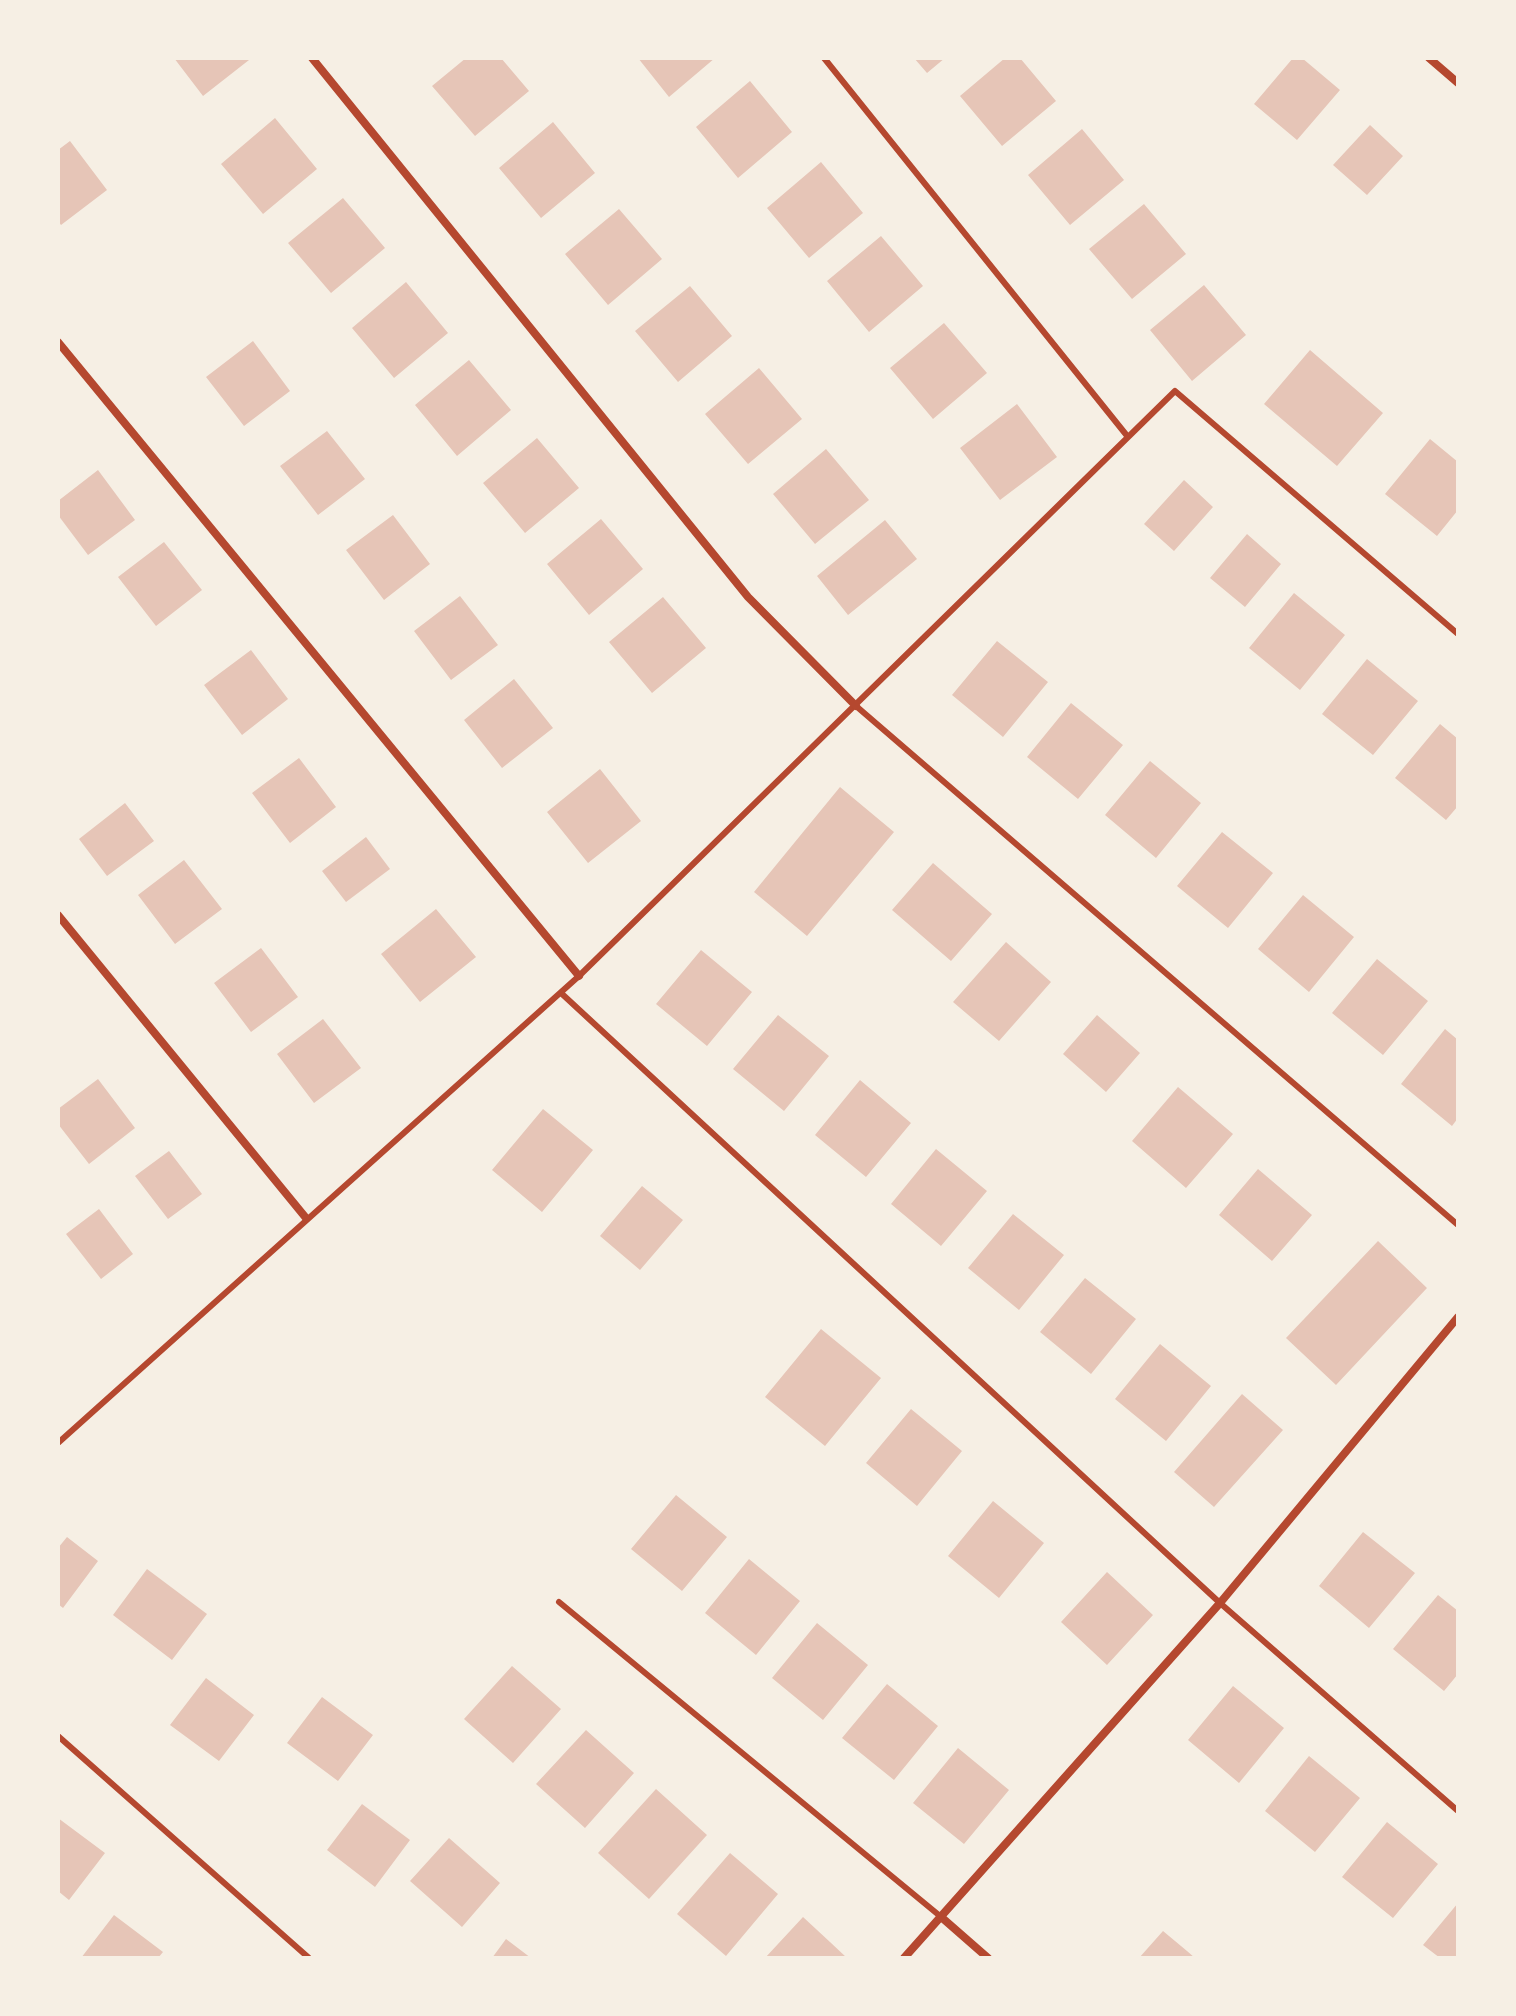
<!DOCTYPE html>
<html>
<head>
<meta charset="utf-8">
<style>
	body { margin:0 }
	#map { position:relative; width:1516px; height:2016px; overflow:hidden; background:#f6efe4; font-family:Manrope,sans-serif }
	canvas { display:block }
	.frame { position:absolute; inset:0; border:60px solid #f6efe4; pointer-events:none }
</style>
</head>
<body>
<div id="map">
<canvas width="1516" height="2016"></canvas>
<div class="frame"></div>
</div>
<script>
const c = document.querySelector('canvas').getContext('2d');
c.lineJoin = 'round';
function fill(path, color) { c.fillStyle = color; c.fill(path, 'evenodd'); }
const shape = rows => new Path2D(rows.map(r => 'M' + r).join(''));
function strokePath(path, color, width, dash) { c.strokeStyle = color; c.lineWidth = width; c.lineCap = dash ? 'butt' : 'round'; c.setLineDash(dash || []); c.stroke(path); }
const building = shape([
	[174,58,248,58,249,60,203,96],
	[466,58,501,58,529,91,475,136,432,86],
	[638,58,715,58,669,97],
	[914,58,945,58,927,73],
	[1005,58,1020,58,1056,101,1002,146,960,96],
	[1293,58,1302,58,1340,90,1297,140,1254,104],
	[750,81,792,132,738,178,696,127],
	[275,118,317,169,263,214,221,164],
	[553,122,595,173,541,218,499,168],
	[1370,125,1403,156,1367,195,1333,165],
	[1082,129,1124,180,1070,225,1028,175],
	[70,141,107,190,61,225,58,221,58,150],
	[821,162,863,213,809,258,767,208],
	[343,198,385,248,331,293,288,243],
	[1144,204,1186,254,1132,299,1089,249],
	[619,209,662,259,608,305,565,254],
	[881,236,923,286,869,332,827,281],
	[406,282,448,333,394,378,352,328],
	[1204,285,1246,335,1192,381,1150,330],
	[690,286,732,336,678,382,635,331],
	[944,323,987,373,933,419,890,368],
	[253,341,290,391,244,426,206,377],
	[1310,350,1383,413,1337,466,1264,404],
	[469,360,511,410,457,456,415,405],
	[759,368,802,419,748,464,705,414],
	[1017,404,1057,457,1000,500,960,448],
	[327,431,365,479,318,515,280,466],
	[537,438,579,488,525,533,483,483],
	[1430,439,1458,462,1458,510,1437,536,1385,494],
	[826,449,869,500,815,544,773,494],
	[98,470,135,520,88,555,58,515,58,501],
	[1184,480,1213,507,1174,551,1144,524],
	[393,515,430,564,384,600,346,550],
	[601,519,643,569,589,615,547,564],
	[885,520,917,559,848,615,817,576],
	[1247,534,1281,564,1245,607,1210,578],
	[164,542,202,590,156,626,118,577],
	[1294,593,1345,635,1300,690,1249,648],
	[460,596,498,645,451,680,414,631],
	[663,597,706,648,652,693,609,642],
	[997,641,1048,682,1003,737,952,695],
	[251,650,288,699,242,735,204,685],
	[1367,659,1418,701,1373,755,1322,714],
	[514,679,553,728,502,768,464,720],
	[1071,703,1123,745,1078,799,1027,757],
	[1440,724,1458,739,1458,806,1446,820,1395,778],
	[299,758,336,807,290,843,252,793],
	[1150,761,1201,803,1156,858,1105,815],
	[600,769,641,821,588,863,547,812],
	[840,787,894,832,807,936,754,892],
	[125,803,154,841,107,876,79,839],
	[1222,832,1273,873,1228,928,1177,886],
	[366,837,390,869,346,902,322,871],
	[184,860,222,909,175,944,138,895],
	[933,863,992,914,951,961,892,910],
	[1303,895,1354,937,1309,992,1258,949],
	[436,909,476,957,420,1002,381,954],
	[1006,942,1051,982,999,1041,953,1002],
	[261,948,298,997,251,1032,214,983],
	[701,950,752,992,707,1046,656,1004],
	[1377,959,1428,1001,1383,1055,1332,1013],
	[778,1015,829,1056,784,1111,733,1069],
	[1097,1015,1140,1053,1106,1092,1063,1054],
	[323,1019,361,1068,314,1103,277,1054],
	[1445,1029,1458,1040,1458,1118,1452,1126,1401,1084],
	[98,1079,135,1128,89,1164,58,1124,58,1109],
	[860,1080,911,1123,866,1177,815,1135],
	[1178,1087,1233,1134,1186,1188,1132,1141],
	[543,1109,593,1150,542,1212,492,1170],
	[936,1149,987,1191,941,1246,891,1204],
	[169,1151,202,1194,168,1219,135,1176],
	[1258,1169,1312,1215,1272,1261,1219,1215],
	[642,1186,683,1220,640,1270,600,1236],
	[99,1209,133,1254,101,1279,66,1234],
	[1013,1214,1064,1255,1019,1310,968,1268],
	[1378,1241,1427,1288,1336,1385,1286,1338],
	[1085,1278,1136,1319,1091,1374,1040,1332],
	[821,1329,881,1378,825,1446,765,1397],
	[1160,1344,1211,1386,1166,1441,1115,1399],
	[1242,1394,1283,1430,1214,1507,1174,1472],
	[911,1409,962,1451,917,1506,866,1463],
	[676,1495,727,1537,682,1591,631,1549],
	[993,1501,1044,1543,999,1598,948,1556],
	[1363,1532,1415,1573,1369,1628,1319,1586],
	[67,1537,98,1561,63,1608,58,1604,58,1548],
	[749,1559,800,1601,756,1655,705,1613],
	[147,1569,207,1614,172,1660,113,1615],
	[1107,1572,1153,1615,1107,1665,1061,1622],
	[1438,1595,1458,1611,1458,1674,1444,1691,1393,1649],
	[817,1623,868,1665,823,1720,772,1678],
	[512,1666,561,1709,513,1763,464,1719],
	[206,1678,254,1715,219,1761,170,1725],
	[887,1684,938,1726,894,1780,842,1738],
	[1233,1686,1284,1728,1239,1783,1188,1740],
	[322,1697,373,1735,338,1781,287,1743],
	[586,1730,634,1773,585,1828,536,1784],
	[958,1748,1009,1790,964,1844,913,1803],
	[1309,1756,1360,1798,1315,1852,1265,1811],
	[656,1789,707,1835,649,1899,598,1853],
	[362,1804,410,1840,375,1887,327,1850],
	[58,1818,105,1853,69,1900,58,1891],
	[1387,1822,1438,1864,1393,1918,1342,1877],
	[449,1838,500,1883,462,1927,410,1881],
	[730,1853,778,1894,726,1956,677,1914],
	[1458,1903,1458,1958,1440,1958,1423,1945],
	[114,1915,163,1952,158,1958,81,1958],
	[803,1917,830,1942,847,1958,765,1958],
	[1163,1931,1187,1951,1195,1958,1139,1958],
	[506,1939,531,1958,492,1958]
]);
const service = shape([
	[824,58,1128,437],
	[856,706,1458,1225],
	[561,993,1220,1603,1458,1811],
	[58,1443,579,976,1175,391,1458,634],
	[559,1602,940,1916],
	[58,1736,309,1958]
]);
const minor = shape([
	[312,58,748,597,856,706],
	[1429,58,1458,83],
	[58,342,579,976],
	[58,915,306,1218],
	[940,1916,988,1958],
	[904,1958,1220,1603,1458,1317]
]);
fill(building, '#e6c5b7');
strokePath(service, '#b5482f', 6);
strokePath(minor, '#b5482f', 8);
</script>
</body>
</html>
